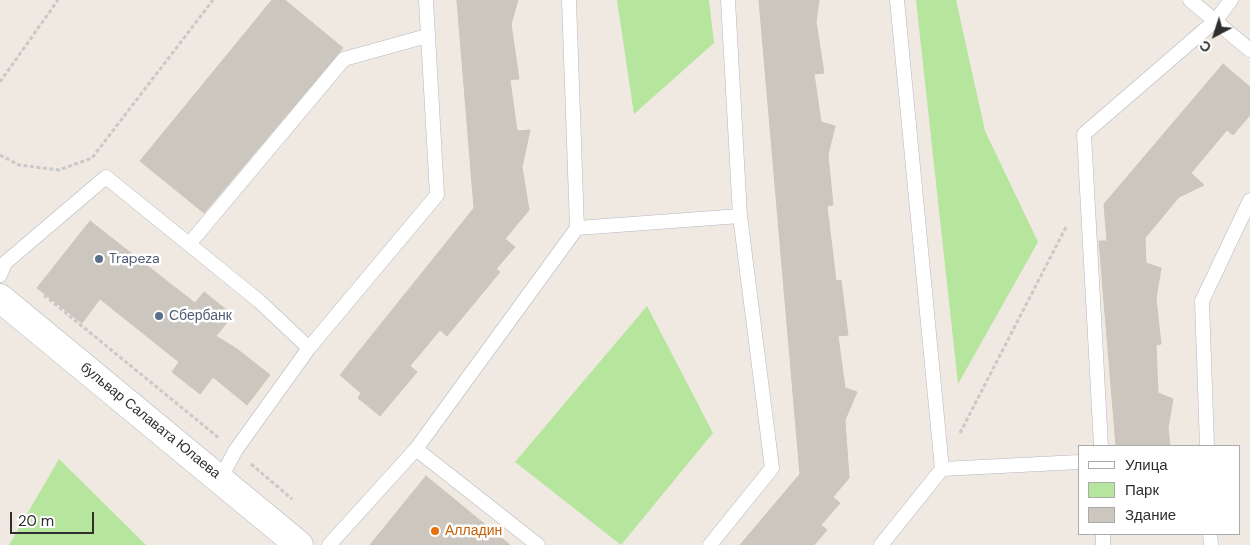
<!DOCTYPE html>
<html>
<head>
<meta charset="utf-8">
<style>
	body { margin:0 }
	#map { position:relative; width:1250px; height:545px; overflow:hidden; background:#efe9e1; font-family:"DM Sans",sans-serif }
	canvas { display:block }
	.legend { position:absolute; left:1078px; top:445px; width:162px; height:90px; box-sizing:border-box; background:#fff; border:1px solid #ababab; margin:0; padding:6px 9px; list-style:none; font-size:15px; color:#2e2e2e }
	.legend li { display:flex; align-items:center; gap:10px; height:25px }
	.legend b { width:25px; border:1px solid #ababab }
	.north { position:absolute; left:1190px; top:10px; width:50px; height:50px; -webkit-text-stroke:4px #fff; paint-order:stroke; rotate:220deg; font-size:14px; font-weight:700; line-height:20px; text-align:center; color:#2e2e2e }
	.north::after { content:''; display:block; margin:auto; width:18px; height:22px; background:#2e2e2e; clip-path:polygon(50% 0,100% 100%,50% 72%,0 100%) }
	.scale { position:absolute; left:10px; top:512px; width:84px; height:22px; box-sizing:border-box; border:2px solid #2e2e2e; border-top:0; padding-left:6px; font-size:15px; line-height:18px; white-space:nowrap; color:#2e2e2e; -webkit-text-stroke:4px #fff; paint-order:stroke }
</style>
</head>
<body>
<div id="map">
<canvas width="1250" height="545"></canvas>
<ul class="legend">
<li><b style="height:6px;background:#fff"></b>Улица</li>
<li><b style="height:14px;background:#b6e59e"></b>Парк</li>
<li><b style="height:14px;background:#cbc7bf"></b>Здание</li>
</ul>
<div class="north">С</div>
<div class="scale">20 m</div>
</div>
<script>
const c = document.querySelector('canvas').getContext('2d');
c.lineJoin = 'round';
function fill(path, color) { c.fillStyle = color; c.fill(path, 'evenodd'); }
const shape = rows => new Path2D(rows.map(r => 'M' + r).join(''));
function strokePath(path, color, width, dash) { c.strokeStyle = color; c.lineWidth = width; c.lineCap = dash ? 'butt' : 'round'; c.setLineDash(dash || []); c.stroke(path); }
function write(font, color, halo, rows, align = 'center') {
  c.font = font + ' "DM Sans",sans-serif'; c.lineWidth = 5; c.setLineDash([]); c.textBaseline = 'middle'; c.strokeStyle = halo; c.fillStyle = color; for (const [text, x, y, turn = 0] of rows) {
    c.save(); c.translate(x, y); c.rotate((+turn || 0) * Math.PI / 180); c.textAlign = isNaN(turn) ? turn : align; if (halo) c.strokeText(text, 0, 0); c.fillText(text, 0, 0); c.restore();
  }
}
const green = shape([
	[617,0,709,0,714,43,634,114],
	[916,0,956,0,985,131,1038,242,958,384],
	[647,306,713,433,621,545,515,462],
	[59,459,146,545,9,545]
]);
const building = shape([
	[272,0,285,0,343,48,204,213,140,161,272,0],
	[457,0,518,0,511,24,519,79,510,80,517,131,530,130,522,167,529,210,505,239,515,247,496,269,500,272,447,336,440,330,410,366,417,372,380,416,358,398,361,393,340,375,474,208,457,0],
	[759,0,819,0,816,22,824,73,814,74,821,122,835,126,828,155,833,205,827,206,836,281,841,280,848,335,838,336,845,388,857,392,845,420,849,478,833,497,840,503,821,525,827,530,814,545,740,545,800,474,759,0],
	[1223,64,1250,87,1250,115,1233,135,1227,130,1191,173,1204,185,1179,197,1145,238,1146,263,1161,268,1156,299,1161,344,1156,345,1158,393,1173,399,1168,428,1170,446,1116,446,1099,241,1107,241,1104,204,1223,64],
	[90,221,195,303,204,292,233,315,216,336,237,349,270,375,247,405,213,377,200,394,172,372,179,362,100,299,82,323,37,288,90,221],
	[426,476,510,545,370,545,426,476]
]);
const path = shape([
	[0,82,58,0],
	[0,155,19,165,59,170,92,158,213,0],
	[44,295,219,438],
	[960,433,1066,227],
	[251,464,292,499]
]);
const lane = shape([
	[897,0,942,469],
	[1190,0,1250,50],
	[577,228,740,216],
	[190,243,344,59,427,36],
	[0,275,5,263,106,177,259,301,309,348],
	[1101,446,1084,134,1216,20,1231,0],
	[1207,446,1202,301,1250,200],
	[416,449,577,228,569,0],
	[221,478,235,451,309,348,437,195,426,0],
	[1103,534,1103,545],
	[1210,534,1211,545],
	[329,545,416,449,538,545],
	[710,545,772,468,740,216,728,0],
	[881,545,942,469,1079,462]
]);
const secondary = shape([
	[0,298,299,545]
]);
const markers = [
	[99,259,5,"#5c6f8a"],
	[159,316,5,"#5c6f8a"],
	[435,531,5,"#e8710a"]
];
const serviceNames = [
	["Trapeza",109,259],
	["Сбербанк",169,316]
];
const streetNames = [
	["бульвар Салавата Юлаева",150,421,39]
];
const foodNames = [
	["Алладин",445,531]
];
fill(green, '#b6e59e');
fill(building, '#cbc7bf');
strokePath(building, '#cbc5ba', 1);
strokePath(lane, '#b4b7c1', 15);
strokePath(secondary, '#b4b7c1', 29);
strokePath(path, '#c9c9c9', 3, [4, 2.5]);
strokePath(lane, '#fff', 14);
strokePath(secondary, '#fff', 28);
for (const [x, y, r, color] of markers) { const dot = new Path2D(); dot.arc(x, y, r, 0, 2 * Math.PI); c.fillStyle = color; c.fill(dot); strokePath(dot, '#fff', 2); }
write('14px', '#4e5e75', '#fff', serviceNames, 'left');
write('14px', '#2e2e2e', '#fff', streetNames);
write('14px', '#c56008', '#fff', foodNames, 'left');
</script>
</body>
</html>
